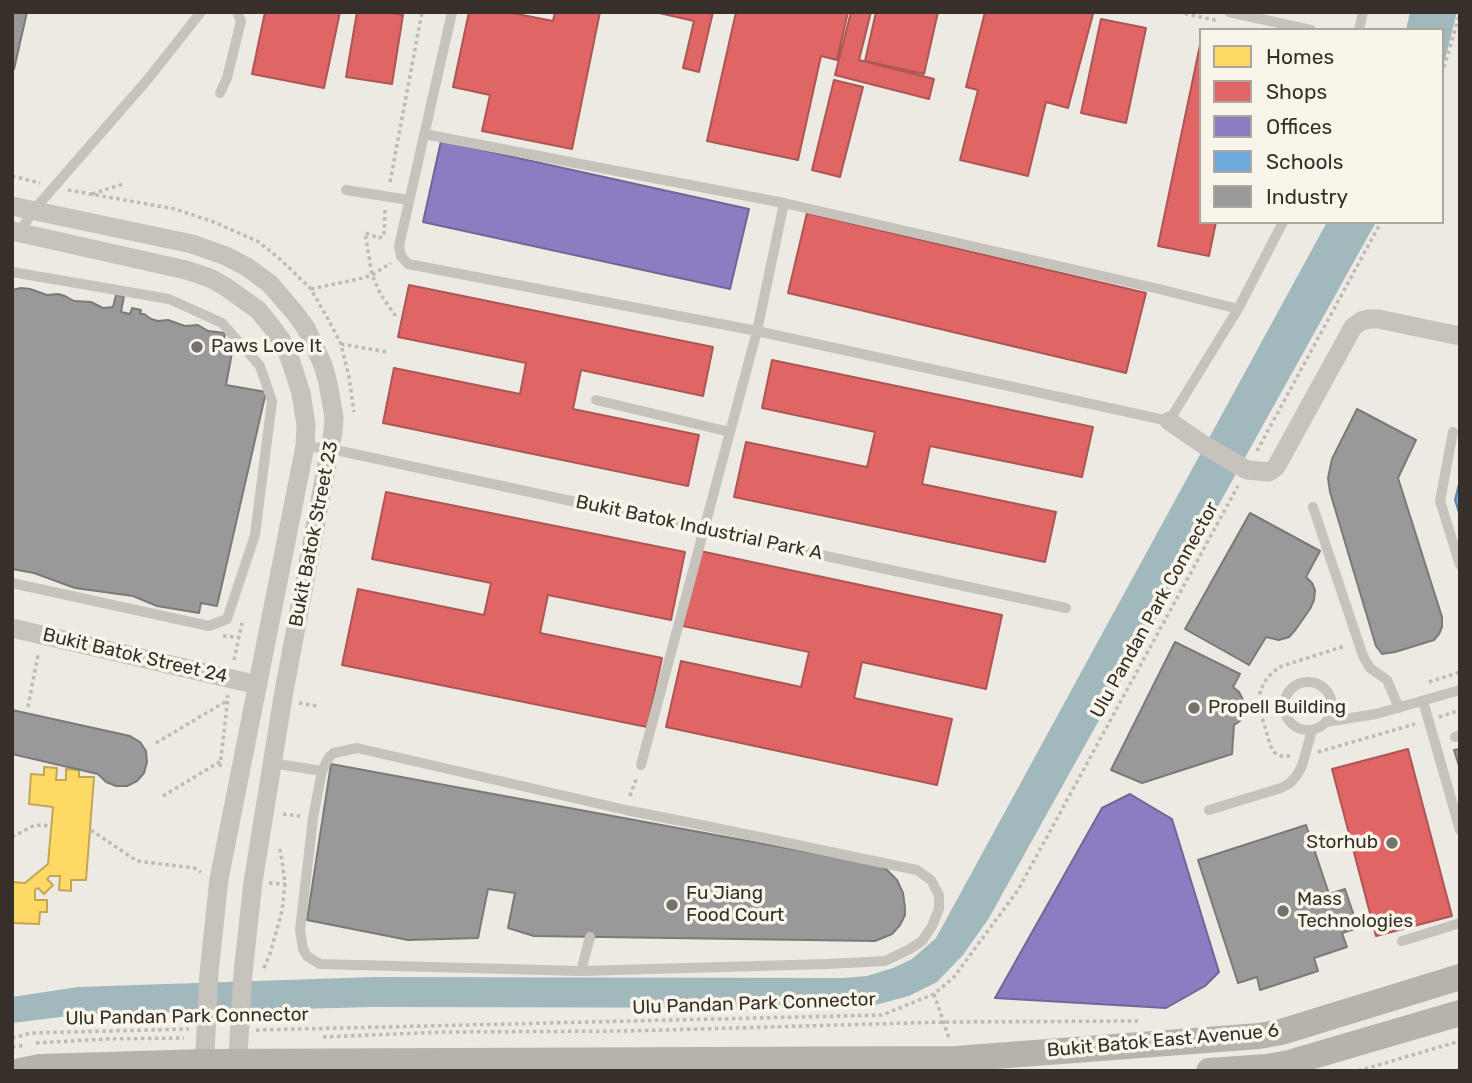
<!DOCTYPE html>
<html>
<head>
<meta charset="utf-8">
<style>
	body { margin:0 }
	#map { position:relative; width:1472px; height:1083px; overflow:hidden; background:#edeae3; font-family:Rubik,sans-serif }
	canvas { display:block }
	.frame { position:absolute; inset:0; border:14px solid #37302a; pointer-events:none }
	.legend { position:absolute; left:1199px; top:28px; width:245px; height:196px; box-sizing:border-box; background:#f9f5eb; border:2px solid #aba69e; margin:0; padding:9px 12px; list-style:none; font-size:21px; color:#37302a }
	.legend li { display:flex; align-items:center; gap:14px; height:35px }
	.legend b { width:35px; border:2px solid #aba69e }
</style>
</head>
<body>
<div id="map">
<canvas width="1472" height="1083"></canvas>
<div class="frame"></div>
<ul class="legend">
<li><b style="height:19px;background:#ffd966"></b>Homes</li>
<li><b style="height:19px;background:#e06666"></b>Shops</li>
<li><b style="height:19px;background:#8e7cc3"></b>Offices</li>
<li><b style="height:19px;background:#6fa8dc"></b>Schools</li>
<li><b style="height:19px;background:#999"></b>Industry</li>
</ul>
</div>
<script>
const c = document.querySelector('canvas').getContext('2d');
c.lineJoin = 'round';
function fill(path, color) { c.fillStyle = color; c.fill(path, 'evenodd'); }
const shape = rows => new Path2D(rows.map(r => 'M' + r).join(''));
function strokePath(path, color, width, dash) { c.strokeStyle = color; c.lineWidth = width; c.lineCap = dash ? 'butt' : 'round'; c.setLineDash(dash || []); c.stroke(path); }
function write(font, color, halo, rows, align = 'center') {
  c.font = font + ' Rubik,sans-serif'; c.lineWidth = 7; c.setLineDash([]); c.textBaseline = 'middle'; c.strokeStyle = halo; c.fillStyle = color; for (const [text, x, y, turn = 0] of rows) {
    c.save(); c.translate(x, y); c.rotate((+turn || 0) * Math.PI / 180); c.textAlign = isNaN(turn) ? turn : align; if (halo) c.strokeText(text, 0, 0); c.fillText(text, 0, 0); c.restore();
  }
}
const water = shape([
	[1410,12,1457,12,1442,71,1442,30,1406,30],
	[1327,222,1376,222,989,918,963,955,937,982,909,996,875,1005,843,1008,372,1007,77,1015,12,1023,12,997,78,987,374,977,843,978,867,976,893,968,912,959,936,938]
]);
const homes = shape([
	[44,767,57,768,56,780,66,780,66,769,79,770,79,777,94,777,86,880,71,880,71,891,59,890,60,876,50,876,47,879,53,885,44,894,38,888,35,890,35,900,47,900,47,912,40,912,39,924,12,923,12,882,25,883,48,864,53,807,29,804,31,774,44,775,44,767]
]);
const shops = shape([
	[265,12,340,12,324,88,252,74,265,12],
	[357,12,384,12,403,15,392,84,346,77,357,12],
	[469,12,507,12,553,21,555,12,600,12,572,149,482,131,490,95,453,87,469,12],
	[655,12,713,12,699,72,683,68,694,21,655,12],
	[736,12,848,12,837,60,821,56,798,160,707,141,736,12],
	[851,12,871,12,859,60,934,79,929,99,835,75,851,12],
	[876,12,938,12,924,74,865,61,876,12],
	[985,12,1085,12,1093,14,1068,108,1046,102,1028,176,960,160,978,90,966,87,985,12],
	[1101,19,1146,28,1126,123,1081,113,1101,19],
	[1200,45,1201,222,1216,222,1209,256,1158,246,1200,45],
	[834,80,863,87,840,177,812,170,834,80],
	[807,213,1146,293,1126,373,788,293,807,213],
	[409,285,713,347,703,396,581,370,573,409,699,435,688,486,383,423,394,368,520,394,526,363,398,337,409,285],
	[772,360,1093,427,1082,477,930,446,922,484,1056,512,1045,562,734,497,746,442,867,467,875,432,762,408,772,360],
	[386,492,685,552,671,620,548,595,540,633,662,658,647,727,342,665,358,589,484,615,491,583,372,559,386,492],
	[700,551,1002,615,986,689,862,662,854,698,952,719,937,785,666,727,681,661,801,687,809,652,683,626,700,551],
	[1408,749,1452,916,1376,936,1332,769,1408,749]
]);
const offices = shape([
	[441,141,749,209,730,289,423,222,441,141],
	[1130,794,1172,819,1219,972,1205,986,1166,1008,995,998,1102,808,1130,794]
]);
const schools = shape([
	[1460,480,1460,516,1455,500,1460,480]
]);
const industry = shape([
	[12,12,27,12,14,69,12,69,12,12],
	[21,288,30,289,47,295,58,294,65,296,74,301,91,302,103,308,113,307,116,295,124,296,121,312,130,314,132,308,141,310,140,314,144,314,151,319,158,321,168,320,185,326,198,325,208,331,225,333,223,345,233,347,226,385,266,392,217,606,201,603,199,613,157,606,133,596,75,588,34,573,12,569,12,290,21,288],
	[1357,409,1416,440,1398,478,1442,617,1442,627,1439,634,1434,640,1395,652,1382,654,1376,646,1330,492,1328,478,1332,459,1357,409],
	[1250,513,1320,551,1306,577,1312,583,1315,590,1314,600,1310,609,1296,629,1289,637,1279,640,1266,637,1249,665,1185,629,1250,513],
	[1175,642,1240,674,1233,687,1239,692,1245,704,1245,713,1240,721,1234,725,1232,754,1142,783,1111,770,1175,642],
	[12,710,130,736,140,742,146,751,147,762,144,773,137,781,127,786,116,786,106,782,98,774,12,754,12,710],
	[1460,749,1460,769,1454,750,1460,749],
	[331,764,878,865,886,869,897,880,903,893,905,908,905,915,900,925,892,934,875,941,534,936,508,928,515,893,488,889,478,938,408,940,307,920,331,764],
	[1306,825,1329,894,1345,889,1358,928,1342,933,1347,947,1314,958,1318,971,1260,990,1257,977,1238,983,1198,860,1306,825]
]);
const path = shape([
	[1178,12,1219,21],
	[1442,74,1460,13],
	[12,176,40,183],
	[390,182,422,12],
	[68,190,175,209,214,222,259,242,282,261,311,289,328,319,341,344,349,377,354,412],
	[92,194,123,184],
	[385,210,384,236,379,238,365,233,372,275,381,295,397,318],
	[311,289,363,278,372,275,391,263],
	[341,344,387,352],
	[1257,451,1381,222],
	[223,636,239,637],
	[234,660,242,623],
	[1429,682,1460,672],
	[299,703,317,706],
	[28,707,38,655],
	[1439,717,1460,710],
	[156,743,228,700],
	[1318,752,1415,724],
	[1290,756,1281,756,1275,753,1271,747,1260,711,1260,691,1267,678,1279,667,1345,646],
	[220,767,228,697,226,696],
	[163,796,221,761],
	[630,796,637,777],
	[283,814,300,816],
	[91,830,137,861,194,868,201,872],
	[12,837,35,825,51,826],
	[269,883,285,884],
	[264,968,270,954,282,911,285,884,282,860,279,846],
	[934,994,949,1038],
	[256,1030,882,1015,934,994,954,977,1018,890,1238,486],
	[323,1037,444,1032,630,1031,944,1022,1138,1021],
	[12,1038,31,1033,189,1029],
	[36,1043,106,1039,184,1038],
	[12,1047,25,1045],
	[1358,1071,1460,1041]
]);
const lane = shape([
	[452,12,399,246,401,256,408,264,757,331,1169,421,1238,309,1283,222],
	[1229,12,1311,30],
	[1359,30,1363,12],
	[220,93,227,78,241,21,237,12],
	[424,134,784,203,1159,289,1238,309],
	[346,190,409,200],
	[19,233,33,211,148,79,201,12],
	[12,272,169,299,222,323,260,366,272,401,255,535,227,619,209,626,12,583],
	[596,400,730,432],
	[1453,432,1440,501,1460,565],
	[305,446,331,449,1066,608],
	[1313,507,1363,656,1370,668,1387,680,1399,708],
	'1284 706a24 24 0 1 1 48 0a24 24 0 1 1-48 0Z',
	[1423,701,1460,830],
	[1326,722,1376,714,1460,690],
	[1455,737,1460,735],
	[272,763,322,771,329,757,334,753,357,748,626,810,716,828,917,870,931,880,939,895,939,909,932,926,922,941,910,949,885,961,827,964,581,971,320,964,307,956,303,949,300,930,313,818,322,771],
	[641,765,757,331,784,203],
	[1209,810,1281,788,1290,783,1297,775,1302,766,1312,730],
	[1402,941,1460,923],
	[581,971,590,937]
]);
const street = shape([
	[12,206,192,244,226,256,247,267,270,284,295,313,306,328,323,365,328,383,334,417,333,432,284,691,253,882,243,973,237,1071],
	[12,231,186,270,210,278,226,287,258,310,271,326,282,341,290,359,301,393,306,425,305,446,219,879,209,973,204,1071],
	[1169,421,1204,445,1247,470,1269,472,1276,467,1353,327,1361,321,1369,319,1378,319,1460,336],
	[12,628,258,685]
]);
const secondary = shape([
	[20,1071,40,1067,204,1062,956,1059,1259,1036,1281,1032,1460,977],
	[1209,1071,1267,1067,1289,1063,1460,1013]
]);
const markers = [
	[197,347,7,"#77716b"],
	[1194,708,7,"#77716b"],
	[1392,843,7,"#77716b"],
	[672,905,7,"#77716b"],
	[1283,911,7,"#77716b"]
];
const poiNames = [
	["Paws Love It",211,347],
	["Propell Building",1208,708],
	["Storhub",1378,843,"right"],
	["Fu Jiang",686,894],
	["Food Court",686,916],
	["Mass",1297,900],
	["Technologies",1297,922]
];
const streetNames = [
	["Bukit Batok Industrial Park A",699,528,12],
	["Bukit Batok Street 23",314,534,-79],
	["Ulu Pandan Park Connector",1155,610,-61],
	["Bukit Batok Street 24",135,656,13],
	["Ulu Pandan Park Connector",754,1004,-2],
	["Ulu Pandan Park Connector",187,1017,-1],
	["Bukit Batok East Avenue 6",1163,1041,-5]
];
fill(water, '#a1b9bc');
fill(homes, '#ffd966');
strokePath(homes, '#c3a654', 2);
fill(shops, '#e06666');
strokePath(shops, '#ad5654', 2);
fill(offices, '#8e7cc3');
strokePath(offices, '#746595', 2);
fill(schools, '#6fa8dc');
strokePath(schools, '#5e84a7', 2);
fill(industry, '#999');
strokePath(industry, '#7c7a78', 2);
strokePath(path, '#bfbab4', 3.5, [3.5, 3.5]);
strokePath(lane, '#c6c2bc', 10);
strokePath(street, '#c6c2bc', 19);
strokePath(secondary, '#b7b2ac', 26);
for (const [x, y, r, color] of markers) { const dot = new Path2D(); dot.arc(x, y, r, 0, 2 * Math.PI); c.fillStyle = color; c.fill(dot); strokePath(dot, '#f9f5eb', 2.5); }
write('19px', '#37302a', '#f9f5eb', poiNames, 'left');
write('19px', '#37302a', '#f9f5eb', streetNames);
</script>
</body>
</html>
